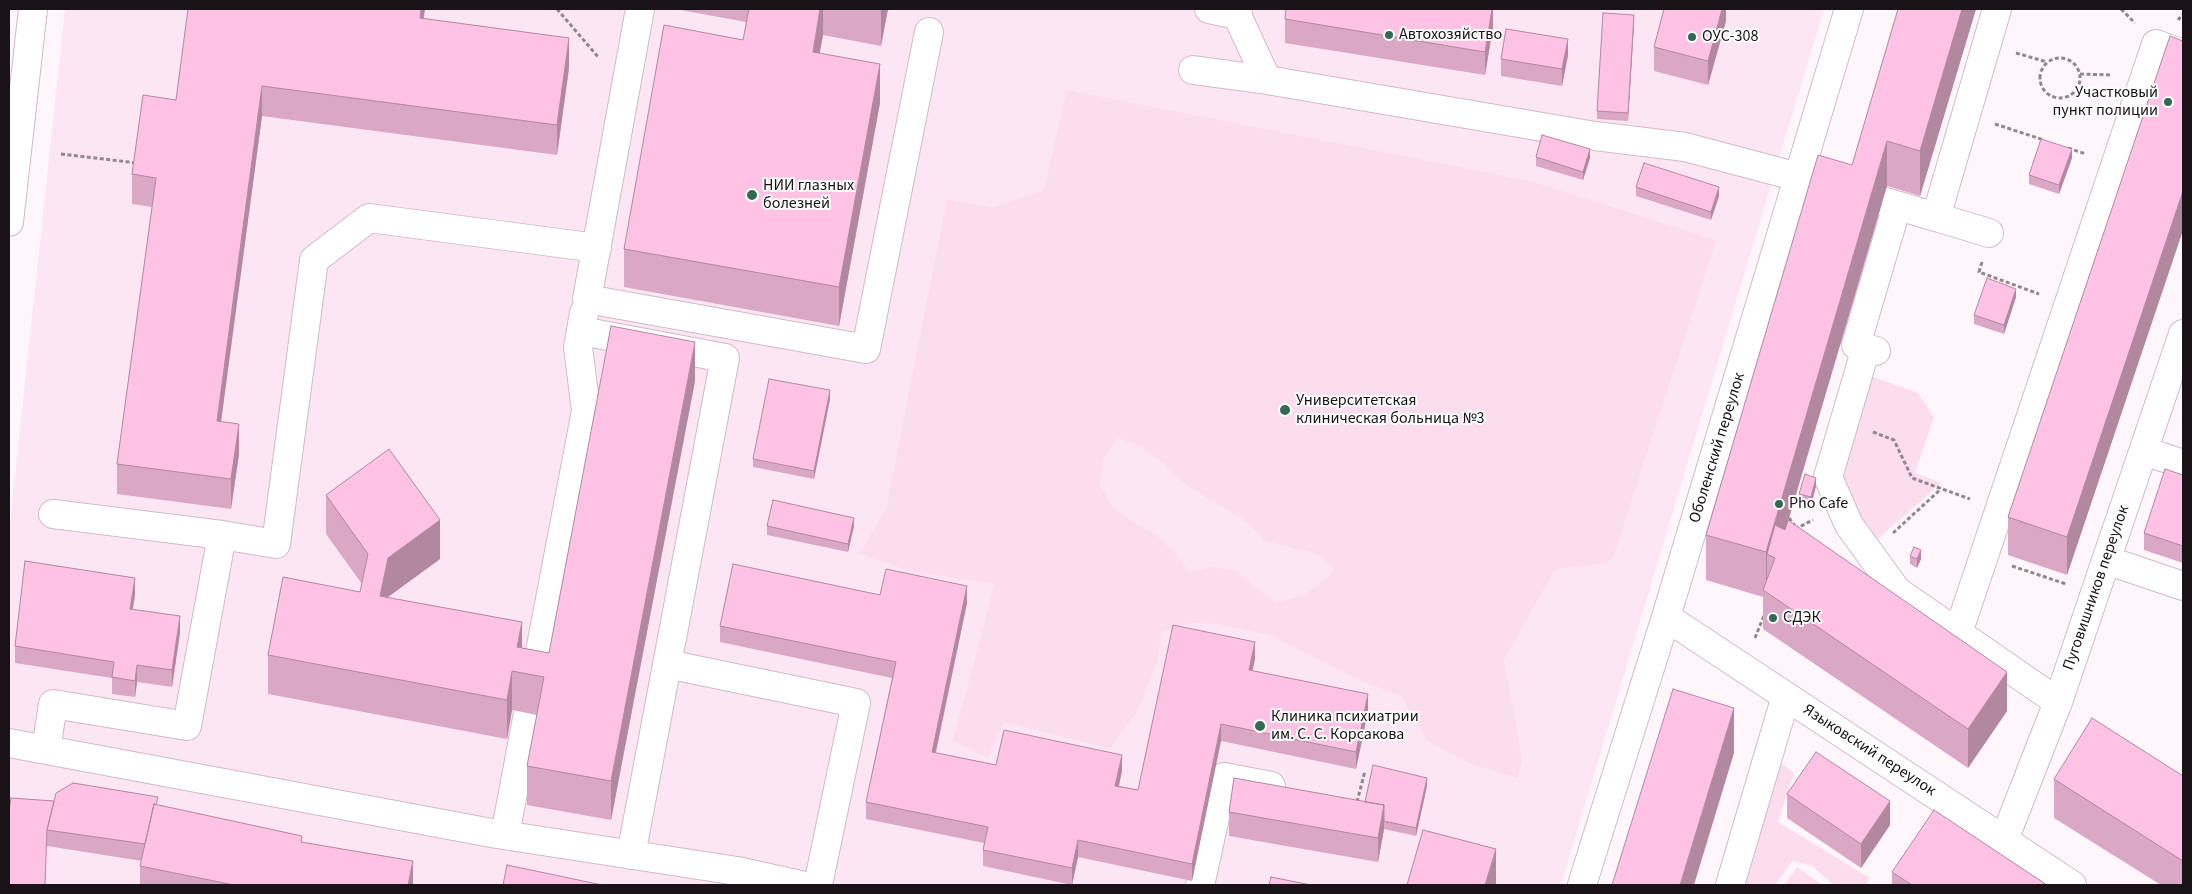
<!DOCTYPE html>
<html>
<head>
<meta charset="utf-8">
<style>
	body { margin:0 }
	#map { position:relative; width:2192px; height:894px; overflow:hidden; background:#fff6fb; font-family:"Source Sans 3",sans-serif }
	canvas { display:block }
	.frame { position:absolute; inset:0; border:10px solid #191216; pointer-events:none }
</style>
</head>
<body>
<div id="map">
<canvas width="2192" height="894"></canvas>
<div class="frame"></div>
</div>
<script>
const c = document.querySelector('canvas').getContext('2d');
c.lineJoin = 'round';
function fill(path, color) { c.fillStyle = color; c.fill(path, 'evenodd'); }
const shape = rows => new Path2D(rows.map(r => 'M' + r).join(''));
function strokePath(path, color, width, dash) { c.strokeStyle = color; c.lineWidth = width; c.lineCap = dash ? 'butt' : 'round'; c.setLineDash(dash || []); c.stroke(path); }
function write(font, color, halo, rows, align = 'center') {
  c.font = font + ' "Source Sans 3",sans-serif'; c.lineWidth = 4; c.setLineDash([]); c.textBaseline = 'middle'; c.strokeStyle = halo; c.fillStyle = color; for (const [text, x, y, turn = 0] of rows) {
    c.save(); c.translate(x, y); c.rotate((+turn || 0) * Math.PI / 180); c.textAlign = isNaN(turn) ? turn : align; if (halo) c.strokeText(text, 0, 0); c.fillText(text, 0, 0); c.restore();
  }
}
const built = shape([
	[65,9,1824,9,1561,885,9,885,9,531]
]);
const green = shape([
	[1067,90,1530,181,1716,240,1613,558,1603,564,1555,569,1504,660,1522,758,1518,778,1471,764,1427,741,1402,697,1358,679,1269,635,1218,624,1191,623,1162,632,1157,663,1138,710,1110,749,1005,722,987,758,953,741,995,584,912,572,859,554,886,510,947,199,991,208,1044,190],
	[1118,438,1142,447,1163,463,1182,482,1247,522,1265,541,1315,553,1335,570,1318,586,1301,596,1275,603,1235,570,1212,567,1189,572,1175,553,1157,536,1133,522,1113,507,1100,486,1103,460],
	[1868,375,1918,393,1934,417,1915,473,1941,483,1872,544,1837,477],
	[1776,759,1794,773,1778,822,1870,878,1866,885,1834,885,1812,866,1792,861,1775,885,1732,885],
	[1797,867,1822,885,1784,885]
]);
const path = shape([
	[557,9,599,58],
	[2121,9,2135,23],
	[2178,20,2183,14],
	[2016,53,2047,62],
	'2040 78a20 20 0 1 1 40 0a20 20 0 1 1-40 0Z',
	[2080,74,2112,75],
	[1995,124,2044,140],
	[2068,148,2086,154],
	[61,154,137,163],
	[1982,262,1979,272,2039,294],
	[1873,432,1894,440,1912,478,1970,499],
	[1789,518,1795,526],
	[1795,529,1813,520],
	[1893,533,1941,489],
	[2012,566,2066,584],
	[1755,638,1765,613],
	[1357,802,1365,771]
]);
const minor = shape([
	[640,9,587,299,866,349,929,32],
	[1209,9,1237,15],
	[1238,9,1237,15,1267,80],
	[1193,70,1267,80,1595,136,1685,147,1817,182],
	[1882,201,1936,217,1997,9],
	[1936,217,1989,233],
	[9,222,33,9],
	[581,331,725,358,631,855],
	[1866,348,1828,477,1849,525,1897,591,2058,702],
	[1876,351,1856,345,1897,206],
	[2144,451,2183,464],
	[53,514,222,535,276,544,314,260,369,218,597,248],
	[2106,560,2183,586],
	[1666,617,2072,885],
	[1958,633,2156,44,2183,54],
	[667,664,856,703,818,885],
	[533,688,586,411,578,347,584,313],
	[9,743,497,834,737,871,800,885],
	[46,750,53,704,187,726,222,535],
	[505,835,528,713],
	[2004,840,2058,702,2183,334],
	[1200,885,1224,777,1271,786],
	[1582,885,1666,617,1849,9],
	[1730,885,1786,696]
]);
const wall = shape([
	[675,9,888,9,881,46,823,35,819,53,880,103,839,326,624,287,624,249,743,40,746,22],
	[1493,9,1493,27,1485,75,1285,43,1285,19],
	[1726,9,1726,21,1708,85,1654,71,1654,47],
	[1898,9,1976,9,1920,196,1887,186,1788,522,2007,711,1968,768,1763,629,1763,597,1706,580,1706,535,1852,165],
	[424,18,569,68,557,155,262,116,221,422,239,454,231,509,117,494,117,464,152,207,132,204,132,174,176,100],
	[1634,24,1628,121,1597,119,1597,111],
	[2183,41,2183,230,2067,575,2008,555,2008,517],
	[1568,55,1562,86,1501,76,1501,59],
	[1536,157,1590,158,1583,180,1536,166],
	[2072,158,2059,194,2029,184,2029,175],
	[1636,187,1719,196,1711,220,1636,196],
	[2016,297,2004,334,1974,324,1974,315],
	[695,381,611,820,527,805,527,766,537,715,512,710,507,739,268,694,268,655,360,592,362,584,326,534,326,495,440,559,388,597,522,648,549,653],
	[830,399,814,479,753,467,753,459],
	[2183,475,2183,563,2144,550,2144,533],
	[1816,486,1811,506,1799,502,1799,494],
	[767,526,854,526,848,552,767,535],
	[1910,556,1921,559,1917,568,1910,564],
	[135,595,133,609,180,633,172,687,137,682,135,697,112,694,112,678,15,663,15,646],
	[880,595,967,603,936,753,996,765,1122,771,1119,786,1138,790,1255,659,1252,671,1368,711,1356,769,1221,741,1192,881,1078,857,1072,885,983,866,983,850,984,843,866,819,866,802,892,678,720,642,720,626],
	[2183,776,2183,885,2161,885,2054,818,2054,779],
	[1427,786,1416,836,1384,829,1378,862,1229,836,1229,812,1365,802],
	[1787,794,1890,825,1861,868,1787,818],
	[54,801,158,805,302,842,413,885,140,885,140,866,142,861,47,846,9,885],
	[1892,872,2047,885,1892,885]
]);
const shadedWall = shape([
	[421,9,425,9,420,48,420,18],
	[820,9,823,9,823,35,813,91,813,52],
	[881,9,888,9,881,46],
	[1492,9,1493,9,1493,27,1485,75,1485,52],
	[1722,9,1726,9,1726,21,1708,85,1708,61],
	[1962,9,1976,9,1920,196,1920,151],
	[1634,15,1634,24,1628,121,1628,113],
	[569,38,569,68,557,155,557,125],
	[1568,39,1568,55,1562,86,1562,69],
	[880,64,880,103,839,326,839,287],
	[262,86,262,116,217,451,217,421],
	[1887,141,1887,186,1775,565,1775,558,1767,554,1767,593,1766,592,1766,552],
	[1590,149,1590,158,1583,180,1583,172],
	[2072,149,2072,158,2059,194,2059,185],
	[1719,187,1719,196,1711,220,1711,212],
	[2183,191,2183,230,2067,575,2067,537],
	[2016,289,2016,297,2004,334,2004,325],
	[695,342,695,381,611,820,611,781],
	[830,390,830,399,814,479,814,471],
	[239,424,239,454,231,509,231,479],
	[1816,478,1816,486,1811,506,1811,497],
	[854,518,854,526,848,552,848,544],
	[440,520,440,559,388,597,380,634,380,596,388,558],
	[1921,550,1921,559,1917,568,1917,559],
	[135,578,135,595,130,625,130,609],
	[967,586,967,603,932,769,932,752],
	[180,616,180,633,172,687,172,670],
	[522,622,522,661,517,647],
	[1255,642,1255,659,1249,687,1249,670],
	[137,665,137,682,135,697,135,681],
	[512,671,512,710,507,739,507,700],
	[2007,672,2007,711,1968,768,1968,729],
	[1368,694,1368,711,1356,769,1356,752],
	[1734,708,1734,753,1694,885,1680,885],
	[1221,724,1221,741,1192,881,1192,864],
	[1122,755,1122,771,1115,802,1115,786],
	[1427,778,1427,786,1416,836,1416,828],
	[1890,801,1890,825,1861,868,1861,844],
	[1384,805,1384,829,1378,862,1378,838],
	[1078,840,1078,857,1072,885,1072,868],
	[1496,849,1496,885,1485,885],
	[413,861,413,885,408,885]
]);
const building = shape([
	[188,9,421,9,420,18,569,38,557,125,262,86,217,421,239,424,231,479,117,464,156,178,132,174,143,95,176,100,188,9],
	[749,9,820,9,813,52,880,64,839,287,624,249,664,25,743,40,749,9],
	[1286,9,1492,9,1485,52,1285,19,1286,9],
	[1664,9,1722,9,1708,61,1654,47,1664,9],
	[1898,9,1962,9,1920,151,1887,141,1766,552,1706,535,1818,155,1852,165,1898,9],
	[1603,13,1634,15,1628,113,1597,111,1603,13],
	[1506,29,1568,39,1562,69,1501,59,1506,29],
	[2170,36,2183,41,2183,191,2067,537,2008,517,2170,36],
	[1542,135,1590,149,1583,172,1536,157,1542,135],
	[2041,139,2072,149,2059,185,2029,175,2041,139],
	[1644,163,1719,187,1711,212,1636,187,1644,163],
	[1987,278,2016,289,2004,325,1974,315,1987,278],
	[611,326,695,342,611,781,527,766,544,677,512,671,507,700,268,655,283,577,360,592,368,554,326,495,389,449,440,520,388,558,380,596,522,622,517,647,549,653,611,326],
	[769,379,830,390,814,471,753,459,769,379],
	[2165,469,2183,475,2183,546,2144,533,2165,469],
	[1805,474,1816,478,1811,497,1799,494,1805,474],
	[773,500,854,518,848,544,767,526,773,500],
	[1788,520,2007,672,1968,729,1763,590,1775,558,1767,554,1775,525,1785,530,1788,520],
	[1914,547,1921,550,1917,559,1910,556,1914,547],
	[25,561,135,578,130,609,180,616,172,670,137,665,135,681,112,677,114,662,15,646,25,561],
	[733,564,880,595,886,569,967,586,932,752,996,765,1004,730,1122,755,1115,786,1138,790,1173,625,1255,642,1249,670,1368,694,1356,752,1221,724,1192,864,1078,840,1072,868,983,850,988,827,866,802,896,662,720,626,733,564],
	[1673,689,1734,708,1680,885,1612,885,1673,689],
	[2092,718,2183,776,2183,861,2054,779,2092,718],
	[1816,752,1890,801,1861,844,1787,794,1816,752],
	[1373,765,1427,778,1416,828,1384,821,1384,805,1365,802,1373,765],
	[1234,778,1384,805,1378,838,1229,812,1234,778],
	[73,783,158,797,156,805,154,804,145,844,47,830,56,793,73,783],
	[11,798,54,801,47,830,45,885,9,885,9,811,11,798],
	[154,804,302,836,301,842,413,861,408,885,234,885,140,866,154,804],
	[1934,810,2047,885,1912,885,1892,872,1934,810],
	[1423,830,1496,849,1485,885,1407,885,1423,830],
	[507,865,602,885,503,885,507,865],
	[1271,877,1311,885,1269,885,1271,877]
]);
const markers = [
	[1389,35,5,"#326a52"],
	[1692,37,5,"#326a52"],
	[2168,102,5,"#326a52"],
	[752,195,6,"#326a52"],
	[1285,410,6,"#326a52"],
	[1779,504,5,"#326a52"],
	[1773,618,5,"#326a52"],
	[1260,726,6,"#326a52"]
];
const poiNames = [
	["Автохозяйство",1399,35],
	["ОУС-308",1702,37],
	["Участковый",2158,93,"right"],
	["пункт полиции",2158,111,"right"],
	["НИИ глазных",763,186],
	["болезней",763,204],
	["Университетская",1296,401],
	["клиническая больница №3",1296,419],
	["Pho Cafe",1789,504],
	["СДЭК",1783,618],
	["Клиника психиатрии",1271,717],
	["им. С. С. Корсакова",1271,735]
];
const streetNames = [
	["Оболенский переулок",1718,448,-73],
	["Пуговишников переулок",2097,588,-71],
	["Языковский переулок",1869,751,33]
];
fill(built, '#fde6f3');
fill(green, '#fbddee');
strokePath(minor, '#d0bbc6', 30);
strokePath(path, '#90888d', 3, [4, 2.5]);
strokePath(minor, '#fff', 28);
fill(wall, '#daa7c5');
fill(shadedWall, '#b288a0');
fill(building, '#fec2e5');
strokePath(building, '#b288a0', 1);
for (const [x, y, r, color] of markers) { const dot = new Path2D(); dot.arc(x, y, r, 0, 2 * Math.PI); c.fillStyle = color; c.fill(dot); strokePath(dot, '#fff', 2); }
write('16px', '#191216', '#fff', poiNames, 'left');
write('16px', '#191216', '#fff', streetNames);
</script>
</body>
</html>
